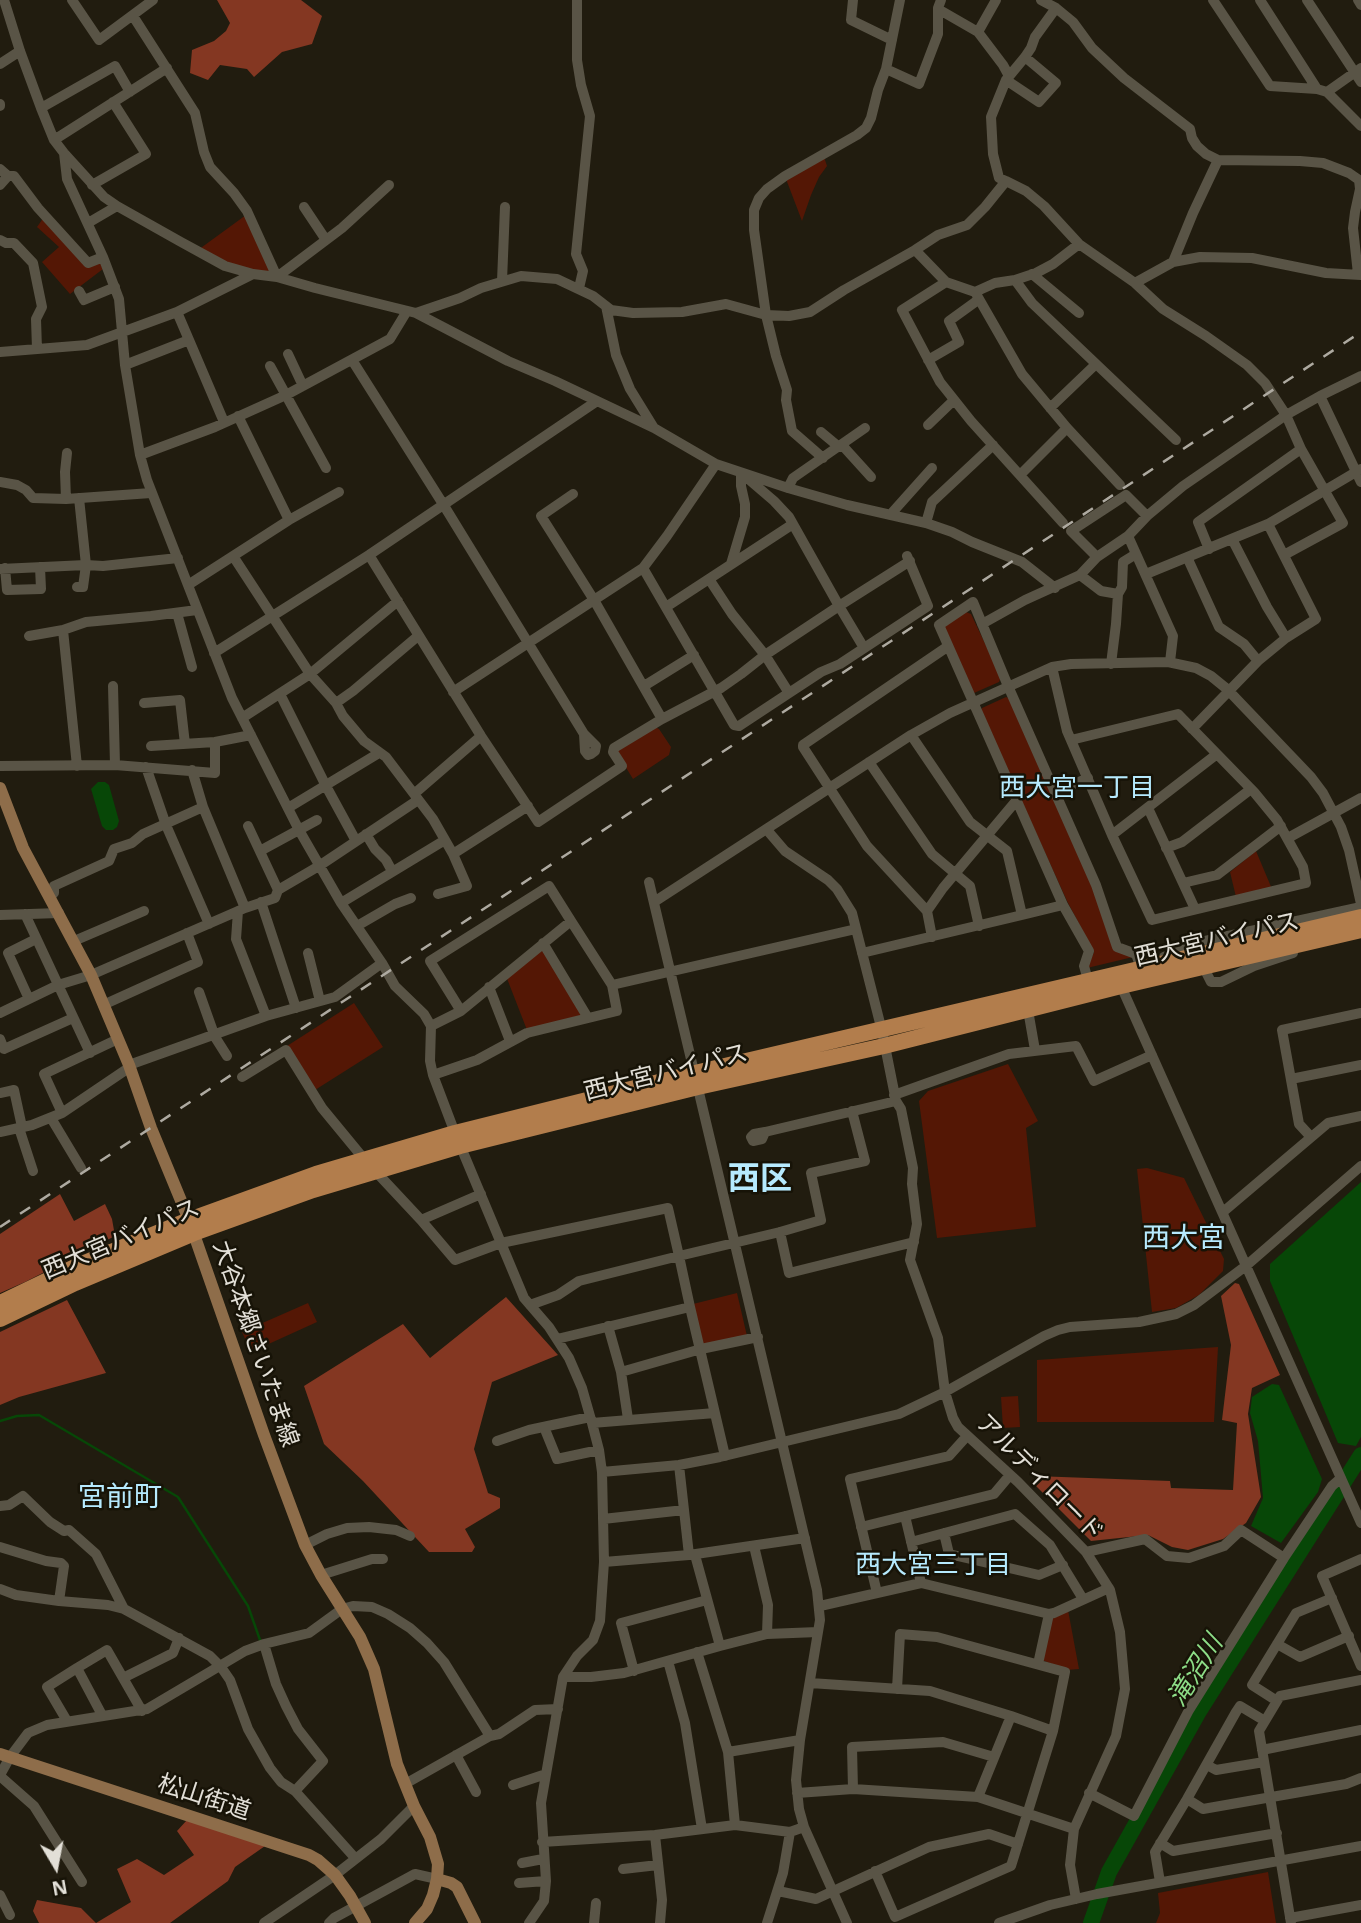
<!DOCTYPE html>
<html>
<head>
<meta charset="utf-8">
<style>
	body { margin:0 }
	#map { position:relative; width:1361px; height:1923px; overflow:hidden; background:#211c0f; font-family:"Open Sans",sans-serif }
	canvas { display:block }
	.north { position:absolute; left:21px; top:1832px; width:70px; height:70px; -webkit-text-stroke:5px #171307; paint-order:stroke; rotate:170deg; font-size:19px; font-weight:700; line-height:28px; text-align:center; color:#e2dfd7 }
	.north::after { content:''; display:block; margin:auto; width:24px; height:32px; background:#e2dfd7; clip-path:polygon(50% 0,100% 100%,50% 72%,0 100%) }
</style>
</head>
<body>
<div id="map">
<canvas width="1361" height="1923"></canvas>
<div class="north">N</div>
</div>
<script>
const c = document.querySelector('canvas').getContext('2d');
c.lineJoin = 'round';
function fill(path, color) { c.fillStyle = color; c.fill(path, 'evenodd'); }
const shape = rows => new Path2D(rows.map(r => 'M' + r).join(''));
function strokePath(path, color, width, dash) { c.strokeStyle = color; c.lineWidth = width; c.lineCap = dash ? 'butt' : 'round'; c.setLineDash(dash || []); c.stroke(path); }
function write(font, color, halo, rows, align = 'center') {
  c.font = font + ' "Open Sans","Noto Sans JP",sans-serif'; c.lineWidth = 5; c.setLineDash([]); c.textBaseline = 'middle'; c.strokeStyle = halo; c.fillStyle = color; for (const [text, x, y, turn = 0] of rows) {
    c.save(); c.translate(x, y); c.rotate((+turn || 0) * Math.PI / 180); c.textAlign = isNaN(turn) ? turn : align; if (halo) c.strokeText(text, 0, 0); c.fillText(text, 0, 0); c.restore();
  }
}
const green = shape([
	[824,157,827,166,819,177,811,195,802,221,786,179],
	[246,215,274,274,226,265,198,250],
	[44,217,87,265,99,261,103,269,70,294,42,262,59,247,37,227],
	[966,612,971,614,1001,677,999,682,974,693,945,631,945,625],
	[1006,697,1010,699,1094,889,1114,949,1133,957,1087,968,1094,952,1067,901,981,712,982,708],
	[655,727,659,729,671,747,669,755,633,779,617,753,619,749],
	[1256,851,1272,889,1236,897,1230,872],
	[546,950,584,1016,527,1030,506,976,541,951],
	[354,1003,383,1047,315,1090,287,1046],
	[1008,1064,1038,1121,1026,1128,1036,1227,937,1238,919,1101,928,1091],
	[1147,1168,1184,1178,1224,1259,1223,1271,1199,1295,1176,1308,1152,1312,1137,1169],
	[737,1293,747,1336,703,1346,693,1304],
	[308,1303,317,1322,251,1352,242,1332],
	[1218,1347,1214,1422,1037,1422,1037,1360],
	[1018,1396,1020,1427,1003,1428,1001,1397],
	[1068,1610,1079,1669,1067,1670,1042,1660,1050,1620],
	[1268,1872,1276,1923,1156,1923,1160,1913,1158,1893]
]);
const forest = shape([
	[217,0,301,0,322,16,312,44,282,52,254,77,247,69,220,65,208,80,190,73,192,50,214,41,226,31,230,23],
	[60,1194,74,1221,105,1204,112,1219,115,1236,25,1282,0,1293,0,1234],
	[1235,1283,1239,1284,1280,1375,1252,1388,1248,1414,1261,1497,1246,1523,1223,1539,1188,1550,1172,1547,1148,1535,1091,1541,1035,1485,1035,1476,1170,1481,1171,1488,1233,1490,1237,1423,1222,1420,1231,1345,1221,1296],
	[506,1297,558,1355,492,1382,474,1449,488,1493,500,1498,500,1508,465,1529,475,1547,472,1552,429,1552,363,1481,324,1444,304,1386,403,1324,430,1358],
	[67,1300,106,1373,19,1397,0,1405,0,1332],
	[187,1820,265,1846,235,1867,228,1881,170,1923,39,1923,33,1911,37,1900,81,1908,96,1923,131,1902,117,1869,137,1859,164,1875,194,1855,177,1831]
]);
const water = shape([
	[98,782,105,782,109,785,119,821,117,827,113,830,106,830,102,826,91,789],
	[1361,1182,1361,1437,1356,1446,1338,1443,1270,1281,1270,1264],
	[1272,1384,1279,1385,1322,1479,1318,1492,1281,1543,1251,1526,1263,1498,1258,1441,1250,1413,1252,1397]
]);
const stream = shape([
	[0,1421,17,1416,39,1415,178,1497,248,1606,260,1640]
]);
const river = shape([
	[1091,1923,1109,1872,1198,1713,1361,1455]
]);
const minor = shape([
	[4,0,20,51,41,108,54,140,64,153,104,197,117,206,181,242,225,266,253,274,277,277,315,288,416,313,508,361,555,381,654,428,716,464,788,488,847,505,926,523,952,532,972,542,1022,562,1055,588],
	[72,0,99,40,153,0],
	[577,0,577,60,581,85,590,116,576,254,583,271,579,288],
	[853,0,851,20,892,40],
	[1041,0,1056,8,1073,22,1092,48,1124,78,1190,129,1192,138,1197,146,1206,154,1218,160,1300,161,1323,163,1349,173,1359,180,1360,189,1355,212,1353,228,1358,274],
	[1213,0,1270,86,1317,89,1327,92,1361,68],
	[1260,0,1317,89],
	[1307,0,1361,82],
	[1358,0,1361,5],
	[938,9,978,32,996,0],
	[133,16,195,113,204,152,210,167,234,193,247,211,277,277,342,228,389,185],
	[978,32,1003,65,1009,76],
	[0,64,20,51],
	[886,69,919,84,938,34,938,8,941,0],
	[1006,80,1039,102,1056,83,1025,57],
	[1327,92,1361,126],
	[0,104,0,106],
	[41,108,115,66,130,92],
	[54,140,167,68],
	[64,153,67,179,103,257,119,299,125,365,140,455,147,480,232,698,299,830,341,903,382,963,395,986,424,1014,431,1026,430,1061,433,1075,455,1133,524,1298,549,1327,569,1358,582,1388,592,1423,599,1450,602,1472,604,1562,600,1621,593,1640,577,1656,563,1677,541,1803,546,1881,544,1901,529,1923],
	[0,169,8,176,0,185],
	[8,176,14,176,38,208,88,263,103,257],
	[1006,181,1026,191,1044,206,1079,244,1135,283,1163,309,1206,336,1247,365,1265,383,1286,415,1301,449,1343,523,1284,555],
	[92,185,146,154,113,102],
	[304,207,326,240],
	[88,223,117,206],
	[0,240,6,243,14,243,33,263,42,307,36,319,37,349],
	[915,250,946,282,975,292,995,283,1015,280,1036,273,1053,264,1079,244],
	[1173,262,1193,213,1218,160],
	[1032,274,1079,313],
	[1015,280,1032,303,1176,440],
	[502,281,505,207],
	[946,282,902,310,940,382,971,421,1063,523],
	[1135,283,1173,262,1200,257,1252,258,1326,273,1361,275],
	[79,291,84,300,115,287],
	[975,292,1022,374,1067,428,1120,485],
	[606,306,616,355,630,389,654,428],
	[416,313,460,298,481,288,521,276,557,279,593,296,611,310,633,313,682,312,726,304,766,315,789,316,810,312,844,290,915,250,938,235,967,225,985,207,1006,181,999,178,993,154,991,117,1006,80,1025,57,1031,48,1035,37,1056,8],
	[189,340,224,422],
	[0,352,87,345,177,312,253,274],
	[288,354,303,386],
	[352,360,443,504,584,734,596,746,595,751,591,754,588,755,585,751,584,734],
	[928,360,959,342,949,321,978,300],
	[125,365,189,340,177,312],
	[270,366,326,468],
	[1320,396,1361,482],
	[1050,408,1096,364],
	[238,416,289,520],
	[928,425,954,400],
	[821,432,839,447],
	[842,445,871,477],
	[140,455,215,427,286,395,390,339,407,311],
	[823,458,792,431,786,400,787,390,776,356,766,315,754,230,754,210,759,198,767,189,785,176,857,135,866,128,871,118,878,90,886,69,900,0],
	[1020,475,1067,428],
	[0,482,17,485,26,490,33,498,66,499,151,493],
	[788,488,793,478,865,428],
	[573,494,541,516,594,600,662,719],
	[66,499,65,472,67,453],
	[890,515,932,468],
	[926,523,932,502,993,445],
	[1128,536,1173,636,1170,662],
	[1232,539,1267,607,1286,638],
	[1209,549,1198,522,1301,449],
	[369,555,481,736,538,822,622,766,613,752,614,748,662,719,721,688,741,674,765,655,839,606,789,517,774,501,746,477],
	[233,556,310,674,336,703,343,716,364,741,386,757,433,819,453,854,467,886,438,894],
	[1097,557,1071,531,1126,495,1147,516],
	[1187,557,1219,627,1244,644,1258,661],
	[731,564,745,517,745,504,741,486,741,473],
	[5,568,7,590,41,589,40,567],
	[643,568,734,725,739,726,789,693,765,655,732,614,709,579],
	[0,569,86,565,103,566,178,558],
	[1146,574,1268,524,1361,469],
	[1080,575,1101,591,1118,594,1122,587,1123,562,1136,554],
	[188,585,289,520,339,492],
	[77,587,83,587,86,565,79,498],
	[666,607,793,524],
	[177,613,192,667],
	[982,624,1025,600,1080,575,1097,557,1128,536,1147,516,1183,486,1286,415,1320,396,1361,376],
	[63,630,77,766],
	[29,636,63,630,86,622,151,616,197,610],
	[864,648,839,606,910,561],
	[214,653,369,555,597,401],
	[1111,664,1116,624,1118,594],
	[1052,667,1067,731,1112,835,1152,920,1306,883,1303,867,1277,820,1254,792,1178,714,1071,740],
	[113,686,115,765],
	[644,686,694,655],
	[453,692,643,568,667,536,716,464],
	[789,693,821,672,840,664,928,606,907,556],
	[280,694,326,786,356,841],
	[144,703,180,700,185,744],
	[336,703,353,691,418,636],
	[242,718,310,674,398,601],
	[1192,729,1258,661,1286,638,1316,619,1268,524],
	[151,746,215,742,251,735],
	[869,762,932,854,970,886,979,926],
	[0,766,115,765,215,773,215,742],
	[146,767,166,825,209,924],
	[192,770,203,807,245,908],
	[1055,792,1088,778],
	[414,794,481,736],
	[288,808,379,753],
	[1148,808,1195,909],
	[248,826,278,890],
	[767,830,785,851,828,880,837,889,852,913,882,1031,896,1101,901,1109,913,1168,912,1184,917,1224,910,1260,938,1338,945,1392,953,1418,958,1427,1018,1482,1086,1552,1110,1590,1120,1632,1125,1689,1116,1736,1074,1829,1070,1865,1076,1899],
	[366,834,375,849,386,860,392,871],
	[1112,835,1217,754],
	[1288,838,1361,798],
	[1166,848,1182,842,1251,789],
	[260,851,317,820],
	[453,854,528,806],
	[649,882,817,1590,820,1620,800,1740,796,1780,799,1809,804,1827,847,1923],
	[1183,883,1217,875,1281,826],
	[50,896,54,893,54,886,109,861,114,849,132,843,143,834,203,807],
	[261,902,296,1008],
	[654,902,911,735,950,713,1052,667,1071,664,1168,662,1196,668,1211,676,1227,689,1311,777,1323,793,1341,827,1349,850,1361,904],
	[341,903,445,840],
	[1063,905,1089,951,1084,966,1088,980],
	[238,911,236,939,266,1016],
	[927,911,943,888,1016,801],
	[25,914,90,1053],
	[0,915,59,913],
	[1022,915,1063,905,939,625,973,602,1008,686,1096,885,1117,947,1136,954,1141,968],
	[357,926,395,904,411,898],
	[932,937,927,911,867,846,803,747,803,745,947,647],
	[74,941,144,911],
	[543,943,588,1018],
	[308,953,320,1001],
	[862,953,1022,915,1007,851,970,822,911,735],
	[1164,957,1205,941,1361,907],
	[1203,966,1211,982,1221,982,1254,966,1293,953],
	[1121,986,1361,1523],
	[489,987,510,1041],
	[199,992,215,1037,227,1056],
	[29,999,8,953,36,939],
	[103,1005,198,962,187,933],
	[1028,1010,1035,1050],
	[461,1011,430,961,549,886,571,921],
	[0,1013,58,985,91,975,245,908,275,898,278,890,319,866,418,800],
	[431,1026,461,1011,571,921,612,985],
	[0,1039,4,1049,73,1018],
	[129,1065,266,1016,335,997,382,963],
	[433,1075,477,1060,527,1033,617,1011,612,985,856,929],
	[242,1077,286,1050,322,1108,364,1159,421,1220,455,1260,501,1243,668,1208,679,1256,579,1281,558,1295,530,1305],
	[1291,1079,1361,1065],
	[0,1093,14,1090,22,1127],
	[894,1095,1009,1054,1076,1046,1094,1081,1152,1055],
	[62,1113,44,1074,118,1039],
	[51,1118,81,1168],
	[19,1128,33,1171],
	[0,1132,32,1125,62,1113,130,1067],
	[765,1132,754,1134,751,1137,753,1141,762,1139,765,1132,896,1101],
	[1311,1137,1299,1124,1282,1030,1361,1013],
	[1223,1212,1328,1123,1361,1116],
	[421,1220,481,1194],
	[780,1232,789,1273,914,1242],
	[690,1307,725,1456],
	[608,1326,621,1372,628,1419],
	[557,1339,690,1307,679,1256,780,1232,821,1220,811,1173,865,1161,852,1111],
	[621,1372,701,1349,758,1337],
	[592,1423,715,1413],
	[544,1427,557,1459,599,1450],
	[497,1441,529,1430,590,1417],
	[679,1465,689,1555],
	[602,1472,679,1465,720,1457,899,1414,945,1392,1044,1336,1058,1330,1070,1327,1139,1322,1176,1314,1194,1305,1247,1265,1361,1166],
	[0,1506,9,1505,23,1496,50,1522,64,1531,69,1530,96,1554,124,1609,210,1656,221,1667,230,1680,248,1729,270,1768,281,1782,295,1791,355,1858],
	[603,1519,684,1510],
	[861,1527,994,1494,1010,1475],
	[944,1533,949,1554,1039,1575,1063,1565],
	[911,1542,1015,1514,1050,1545,1083,1599],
	[305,1545,327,1534,347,1528,369,1527,396,1530,410,1536],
	[754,1546,768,1605,767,1634],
	[0,1547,46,1561,61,1563,64,1566,59,1601],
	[1086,1552,1145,1539,1167,1556,1189,1558,1224,1546,1241,1530,1284,1558],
	[695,1555,720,1646],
	[1361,1559,1322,1576,1361,1666],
	[604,1562,689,1555,805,1538],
	[321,1575,372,1559,383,1559],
	[921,1583,1049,1614,1054,1613,1109,1588],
	[0,1589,16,1595,59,1601,108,1605,124,1609],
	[877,1593,850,1479,949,1456,967,1436],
	[820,1606,921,1583,905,1516],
	[264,1644,276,1684,286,1706,298,1729,323,1761,295,1791],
	[1277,1644,1300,1657,1349,1636],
	[697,1652,728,1752,735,1825],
	[668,1661,685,1723,702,1829],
	[1038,1664,1049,1614],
	[634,1671,621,1623,707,1600],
	[563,1677,591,1677,624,1673,720,1646,767,1634,818,1632],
	[123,1678,173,1653,179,1638],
	[810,1683,930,1691,1011,1716,1053,1731],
	[1277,1701,1252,1685,1296,1613,1332,1598],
	[102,1715,77,1668,107,1650,142,1711],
	[67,1721,47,1687,77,1668],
	[1262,1750,1361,1730],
	[728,1752,800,1740],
	[456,1755,476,1792],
	[1207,1765,1216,1770,1264,1762],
	[0,1775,10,1757,28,1733,47,1725,147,1709,245,1651,264,1644,309,1633,342,1609,353,1606,372,1607,388,1614,410,1628,427,1643,444,1662,490,1736],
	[0,1776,34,1806,82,1882],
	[405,1784,490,1736,499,1734,535,1710,558,1709],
	[513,1785,546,1774],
	[853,1789,852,1747,943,1742,994,1757],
	[797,1793,853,1789,978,1797,1074,1829],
	[1089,1793,1134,1816,1189,1710,1284,1558,1332,1486,1341,1478],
	[978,1797,1011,1716],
	[1187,1799,1203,1809,1346,1784,1361,1778],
	[655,1835,662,1900,660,1923],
	[542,1842,655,1835,735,1825,790,1832,804,1827],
	[1160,1843,1173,1851,1277,1833],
	[522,1863,543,1859],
	[623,1869,658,1865],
	[875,1871,895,1917,1011,1866,1053,1731,1065,1672,937,1637,900,1634,897,1689],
	[1160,1882,1155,1852,1187,1799,1236,1712,1240,1706,1265,1721],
	[519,1883,546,1881],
	[778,1891,816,1899,929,1847,989,1834,1018,1844],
	[0,1895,10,1915],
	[1290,1918,1361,1905],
	[264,1923,335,1875,381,1839,414,1806],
	[329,1923,334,1918,415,1874,437,1879],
	[594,1923,596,1903],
	[767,1923,783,1873,790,1832],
	[999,1923,1050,1905,1097,1894,1361,1846],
	[1291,1923,1259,1731,1280,1696,1361,1680]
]);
const major = shape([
	[0,788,23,848,91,975,129,1065,151,1128,189,1220,264,1435,305,1545,321,1575,360,1637,374,1669,397,1764,414,1806,430,1837,438,1864,437,1879,433,1895,427,1909,415,1923],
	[0,1754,309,1855,318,1860,335,1875,350,1896,365,1923],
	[437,1879,451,1883,457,1887,475,1923]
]);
const highway = shape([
	[0,1303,75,1267,189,1220,316,1174,455,1133,695,1073,1361,917],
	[0,1319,75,1283,194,1233,313,1190,460,1146,698,1087,884,1046,1121,986,1361,930]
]);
const rail = shape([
	[0,1227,1361,332]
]);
const streetNames = [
	["西大宮バイパス",1217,940,-13],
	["西大宮バイパス",666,1073,-14],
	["西大宮バイパス",121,1240,-23],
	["大谷本郷さいたま線",255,1344,71],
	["アルディロード",1039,1478,45],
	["松山街道",204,1798,18]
];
const neighbourhoodNames = [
	["西大宮一丁目",1077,789],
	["西大宮三丁目",933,1566]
];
const waterNames = [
	["滝沼川",1196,1671,-58]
];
const quarterNames = [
	["西大宮",1184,1239],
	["宮前町",120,1498]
];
const districtNames = [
	["西区",760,1180]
];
fill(green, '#541705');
fill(forest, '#843722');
fill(water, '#074707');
strokePath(stream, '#074707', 2.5);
strokePath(river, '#074707', 16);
strokePath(minor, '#595446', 10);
strokePath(major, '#8e6d4a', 12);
strokePath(highway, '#b27d4c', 16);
strokePath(rail, '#aeaaa1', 2.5, [12, 12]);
write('24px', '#e2dfd7', '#171307', streetNames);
write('26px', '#b6eafe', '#171307', neighbourhoodNames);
write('italic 26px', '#8ddd87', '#171307', waterNames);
write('28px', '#b6eafe', '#171307', quarterNames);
write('bold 32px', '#b6eafe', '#171307', districtNames);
</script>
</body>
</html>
